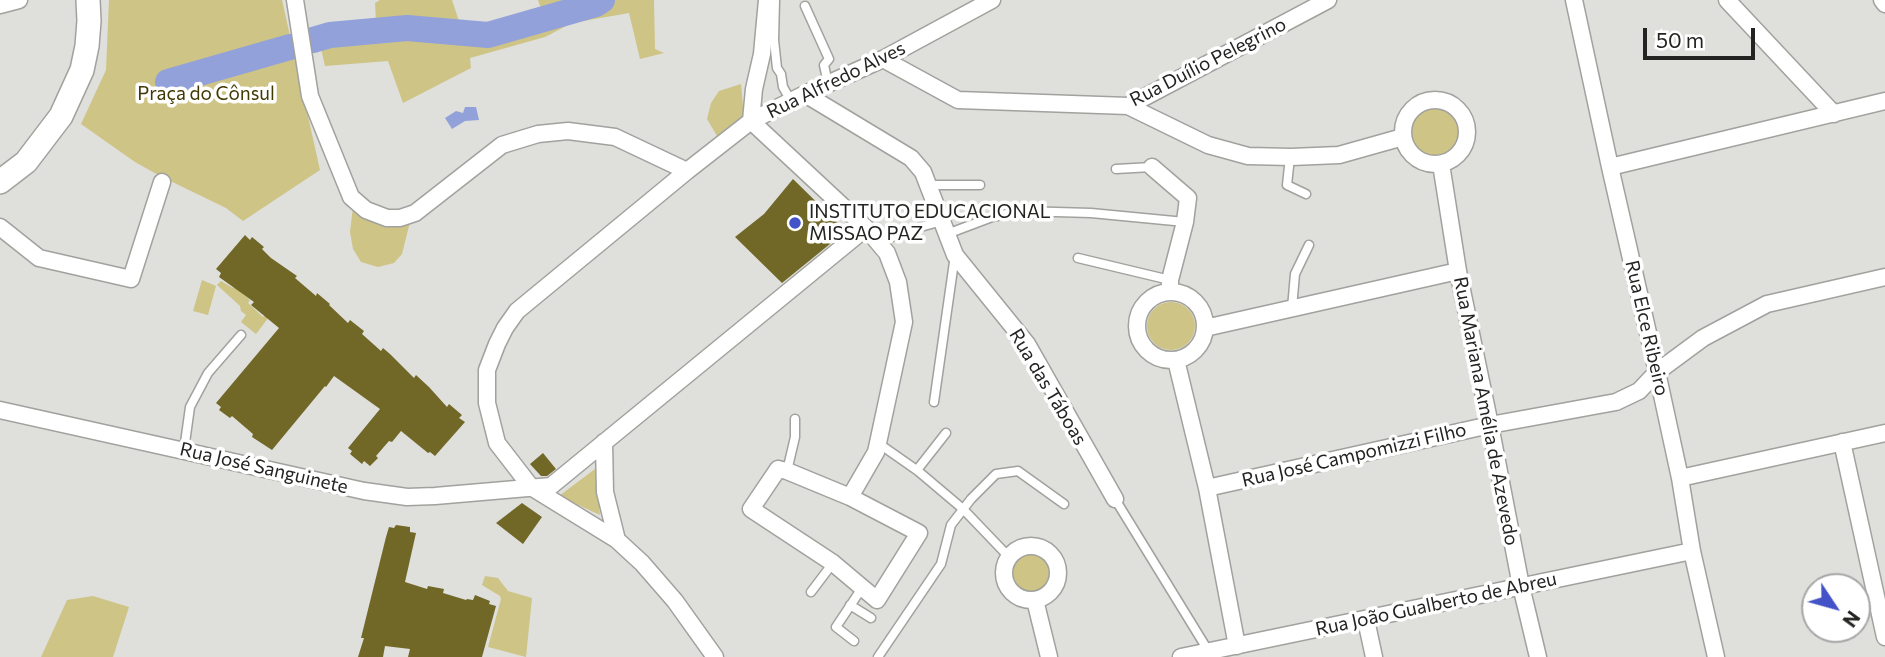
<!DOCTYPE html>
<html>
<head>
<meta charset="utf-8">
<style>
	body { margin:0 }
	#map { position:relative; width:1885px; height:657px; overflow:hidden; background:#dfdfdc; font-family:Commissioner,sans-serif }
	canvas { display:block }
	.north { position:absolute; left:1801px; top:573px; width:70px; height:70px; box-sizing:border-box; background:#fff; border:2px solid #a7a7a7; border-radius:50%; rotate:126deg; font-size:19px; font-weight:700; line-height:28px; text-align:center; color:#232322 }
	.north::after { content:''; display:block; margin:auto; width:24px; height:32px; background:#4352c6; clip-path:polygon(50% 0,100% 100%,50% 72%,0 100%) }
	.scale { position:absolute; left:1643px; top:28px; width:112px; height:32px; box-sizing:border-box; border:4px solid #232322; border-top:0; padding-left:9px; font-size:21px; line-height:24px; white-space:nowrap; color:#232322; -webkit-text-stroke:5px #fff; paint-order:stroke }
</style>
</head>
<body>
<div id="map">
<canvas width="1885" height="657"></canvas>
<div class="north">N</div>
<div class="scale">50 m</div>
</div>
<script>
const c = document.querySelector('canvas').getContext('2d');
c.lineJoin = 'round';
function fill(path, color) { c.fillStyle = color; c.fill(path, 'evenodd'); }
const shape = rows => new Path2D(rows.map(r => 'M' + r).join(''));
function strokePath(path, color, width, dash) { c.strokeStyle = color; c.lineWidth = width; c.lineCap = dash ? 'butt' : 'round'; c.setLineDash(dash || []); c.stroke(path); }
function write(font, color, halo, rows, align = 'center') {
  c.font = font + ' Commissioner,sans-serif'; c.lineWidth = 7; c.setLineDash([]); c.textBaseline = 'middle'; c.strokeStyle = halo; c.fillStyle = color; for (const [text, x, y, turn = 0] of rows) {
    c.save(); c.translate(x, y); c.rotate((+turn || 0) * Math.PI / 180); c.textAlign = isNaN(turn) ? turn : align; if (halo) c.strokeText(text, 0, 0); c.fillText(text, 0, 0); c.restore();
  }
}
const green = shape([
	[109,0,282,0,320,170,243,221,226,208,160,176,135,162,81,124,106,70],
	[380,0,452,0,464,36,539,15,541,9,538,0,654,0,655,49,664,53,640,59,629,13,572,23,545,37,470,58,471,68,403,103,388,61,325,66,318,35,376,22,375,3],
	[741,84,744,117,717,136,707,119,711,103,719,91],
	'1411 132a24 24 0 1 1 48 0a24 24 0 1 1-48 0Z',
	[353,207,411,218,402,254,394,263,378,267,361,262,353,249,350,232],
	[202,280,216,286,208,315,193,311],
	[221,281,233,288,235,287,250,300,248,303,263,317,266,314,269,317,256,334,241,322,246,315,241,311,240,306,217,285],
	'1147 326a24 24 0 1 1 48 0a24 24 0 1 1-48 0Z',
	[595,469,600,515,559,496],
	'1009 573a22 22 0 1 1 44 0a22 22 0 1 1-44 0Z',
	[485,576,498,578,508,591,532,598,526,657,488,647,501,599,500,596,482,585],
	[93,596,129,607,113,657,41,657,67,600]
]);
const water = shape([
	[465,107,476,107,479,120,465,121,452,129,445,118,456,111,463,113]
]);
const river = shape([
	[313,40,330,35,407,28,488,35,596,4,602,0],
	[168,82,290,47]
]);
const building = shape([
	[793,179,846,231,782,283,735,237,764,214],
	[245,235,250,240,252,237,264,247,262,249,271,258,297,276,295,278,316,296,317,293,330,304,329,305,348,323,350,320,364,331,362,334,381,351,383,348,390,354,414,378,416,375,429,387,447,407,449,404,462,415,459,418,465,422,435,456,430,452,428,453,401,431,392,442,389,441,376,456,378,458,370,466,364,461,362,464,350,454,352,451,348,448,380,409,334,376,326,387,325,386,272,450,252,437,253,434,232,416,230,418,219,410,221,407,216,403,279,328,251,305,254,302,219,277,221,273,216,269],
	[543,453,556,469,547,476,541,476,530,464],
	[522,503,542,517,523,544,496,523],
	[396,525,410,527,410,532,416,533,405,582,427,589,428,586,444,589,443,593,466,600,467,599,473,600,475,595,490,601,489,604,496,606,482,657,408,657,410,649,385,646,383,657,358,657,364,638,361,638,386,537,389,527,394,528]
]);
const lane = shape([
	[775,0,774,40,777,68,781,74,783,87,791,101],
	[805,6,829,59,824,65,828,84],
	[1290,157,1287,185,1306,194],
	[1116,169,1152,167],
	[928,185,980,185],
	[947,234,992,217,1021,211,1091,213,1185,222],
	[880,244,899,233,942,221],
	[1078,258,1170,280],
	[1292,308,1295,274,1309,245],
	[934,402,955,255],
	[878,443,918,471,963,509,1009,557],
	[184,450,190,407,208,373,241,335],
	[917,470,946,433],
	[787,471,795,437,795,419],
	[1115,499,1209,652],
	[811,592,833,563],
	[850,605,871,618],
	[854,641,836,627,862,588],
	[878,657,941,564,951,525,971,499,996,474,1018,471,1064,504]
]);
const street = shape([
	[295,0,310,96,351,197,366,210,387,218,400,218,415,213,502,145,538,134,568,131,615,137,687,171],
	[767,0,762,54,754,89,751,121,866,228,887,253,898,282,904,322,878,443,876,452,850,497],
	[1574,0,1610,167,1657,372,1680,478,1692,551,1716,657],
	[1727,0,1834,114],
	[1882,0,1885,4],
	[0,5,19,0],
	[883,59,958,100,1128,106,1328,0],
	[805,94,911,158,923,172,955,255,1027,344,1115,499],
	'1403 132a32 32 0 1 1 64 0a32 32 0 1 1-64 0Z',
	[1128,106,1208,145,1248,156,1291,157,1339,155,1403,137],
	[1441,164,1458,271,1490,425,1521,586,1538,657],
	[1152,167,1188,198,1185,222,1170,280,1170,291],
	[1610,167,1885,101],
	[0,227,39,258,131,279,162,182],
	'1137 326a34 34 0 1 1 68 0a34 34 0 1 1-68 0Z',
	[1205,328,1458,271],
	[1176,360,1207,488,1237,646],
	[0,410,364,491,407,497,435,496,551,486,866,228],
	[604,442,605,492,617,540],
	[1842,442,1885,637],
	[778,469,787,471,850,497,919,533,877,600,833,563,751,509,778,469],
	[1680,478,1885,433],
	[1207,488,1490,425,1616,402,1639,391,1657,372,1703,338,1767,304,1885,277],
	'1004 573a27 27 0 1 1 54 0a27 27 0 1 1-54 0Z',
	[1035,600,1049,657],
	[1366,620,1374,657],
	[715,657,675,601,642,563,617,540,531,487,497,443,487,403,487,370,497,344,505,328,517,311,687,171,751,121,805,94,883,59,992,0],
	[1181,657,1692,551]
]);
const secondary = shape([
	[0,182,26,162,61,116,82,70,87,46,89,21,88,0]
]);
const markers = [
	[795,223,7,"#4352c6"]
];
const streetNames = [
	["Rua Duílio Pelegrino",1208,62,-27],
	["Rua Alfredo Alves",836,80,-26],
	["Rua Elce Ribeiro",1647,328,77],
	["Rua das Táboas",1048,387,59],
	["Rua Mariana Amélia de Azevedo",1486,411,79],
	["Rua José Campomizzi Filho",1354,455,-13],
	["Rua José Sanguinete",264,468,13],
	["Rua João Gualberto de Abreu",1436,604,-12]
];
const parkNames = [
	["Praça do Cônsul",206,94]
];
const poiNames = [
	["INSTITUTO EDUCACIONAL",809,212],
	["MISSAO PAZ",809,234]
];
fill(green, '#cec486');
fill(water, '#92a1da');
strokePath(river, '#92a1da', 26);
fill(building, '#716828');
strokePath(lane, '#a1a19e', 11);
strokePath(street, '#a1a19e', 19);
strokePath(secondary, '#a1a19e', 26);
strokePath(lane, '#fff', 8);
strokePath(street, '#fff', 16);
strokePath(secondary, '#fff', 23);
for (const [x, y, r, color] of markers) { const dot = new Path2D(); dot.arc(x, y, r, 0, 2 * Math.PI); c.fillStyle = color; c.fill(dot); strokePath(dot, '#fff', 2.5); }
write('19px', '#232322', '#fff', streetNames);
write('19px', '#403903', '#fff', parkNames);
write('19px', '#232322', '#fff', poiNames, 'left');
</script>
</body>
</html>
